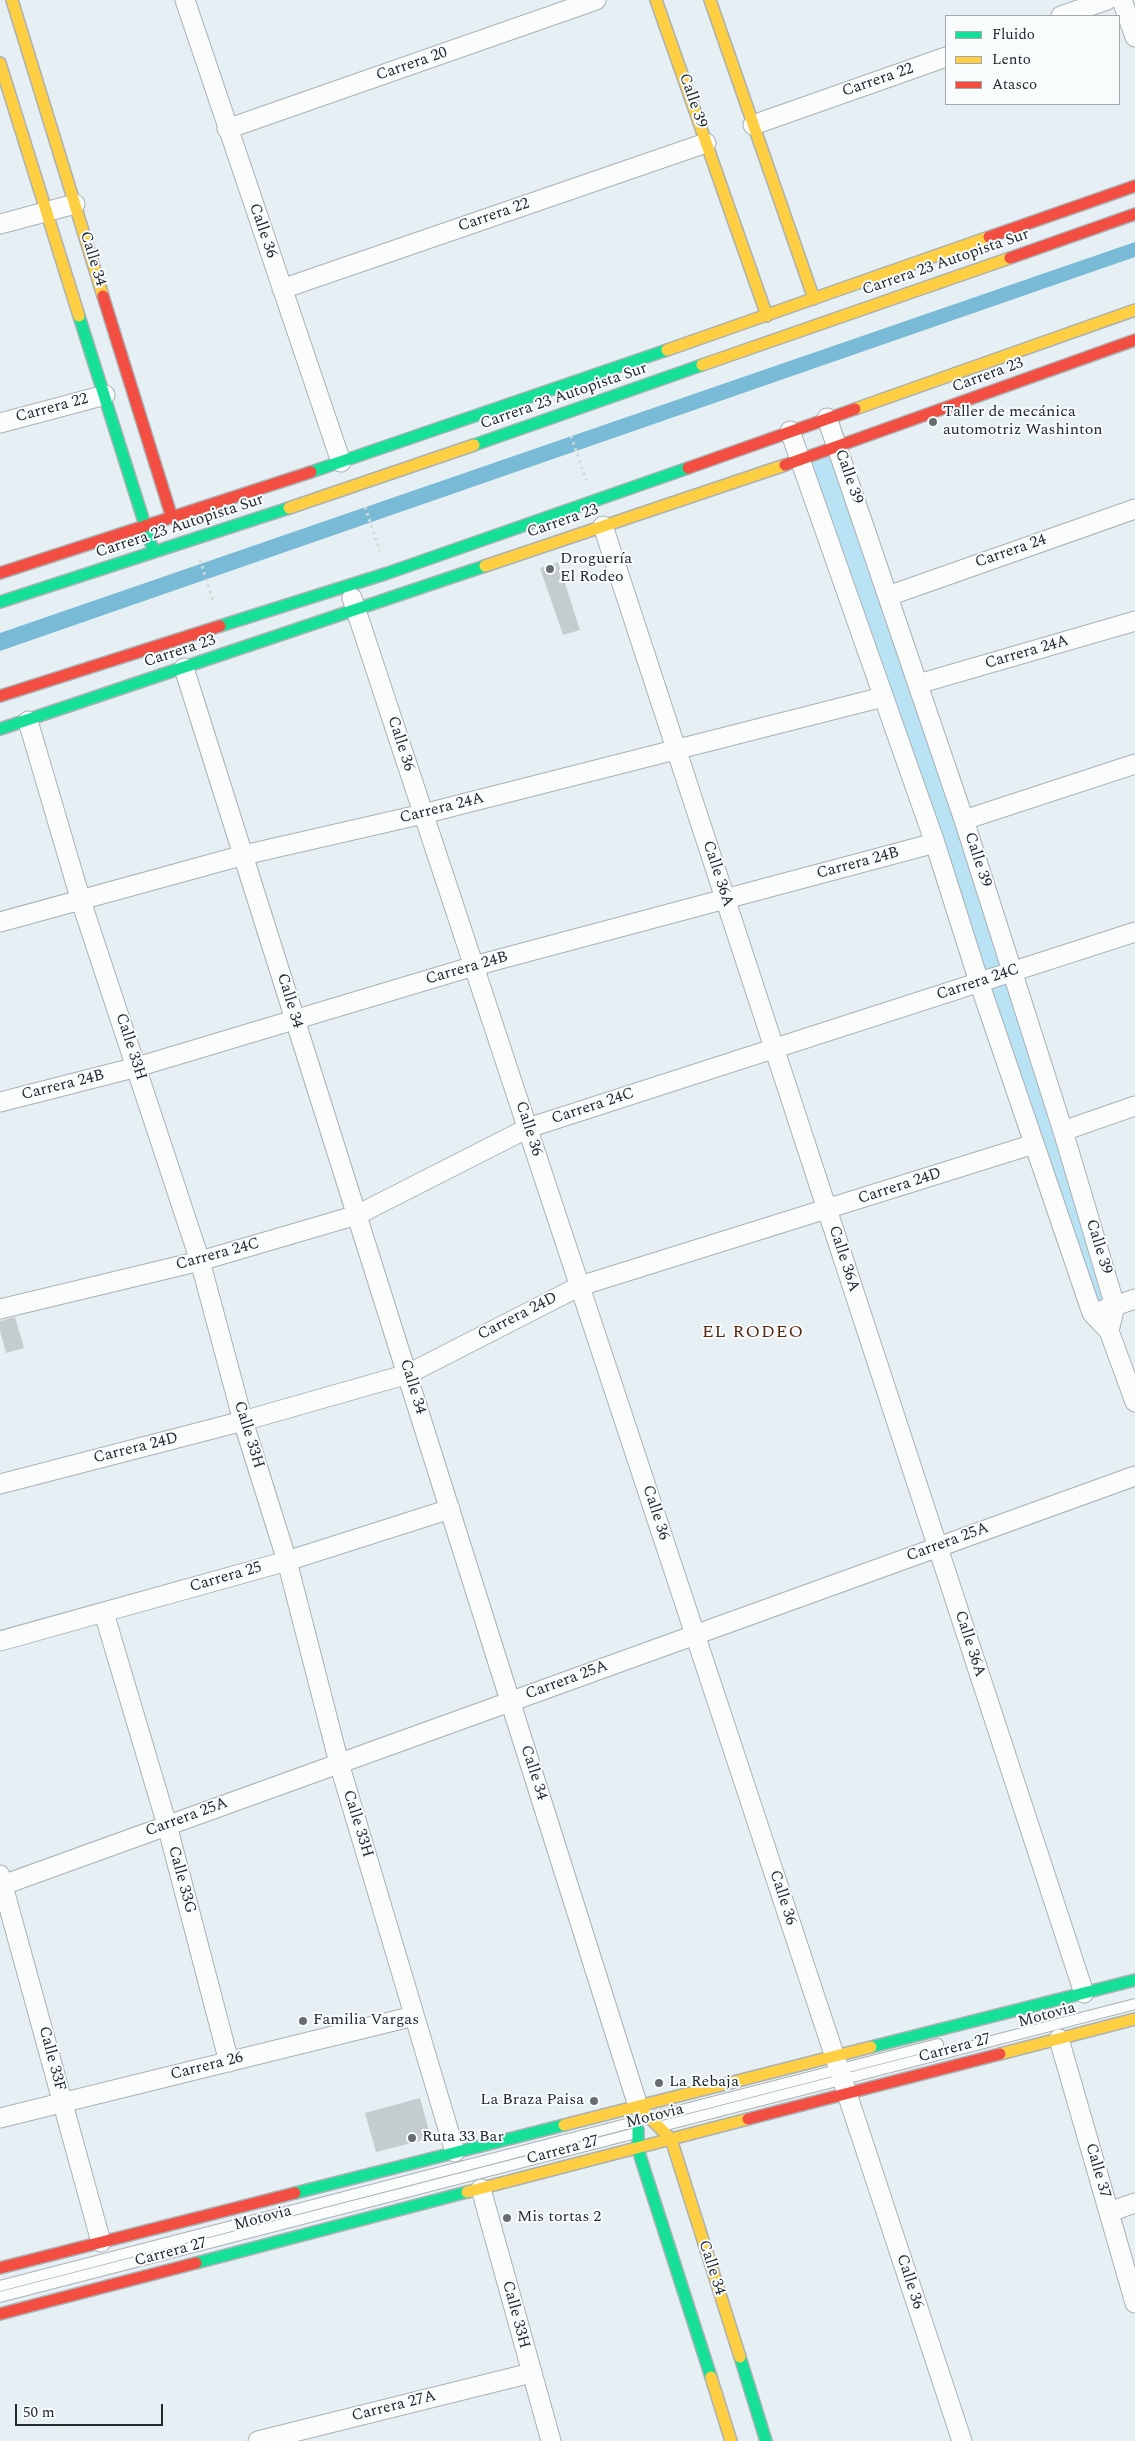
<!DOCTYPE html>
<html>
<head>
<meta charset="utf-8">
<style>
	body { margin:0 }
	#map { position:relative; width:1135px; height:2441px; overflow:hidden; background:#e6eff3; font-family:Spectral,serif }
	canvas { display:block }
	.legend { position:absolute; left:945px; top:15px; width:175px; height:90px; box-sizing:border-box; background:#f8fcfd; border:1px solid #a3a8a9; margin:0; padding:6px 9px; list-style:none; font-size:15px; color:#23292c }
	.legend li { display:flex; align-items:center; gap:10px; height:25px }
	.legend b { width:25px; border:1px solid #a3a8a9 }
	.scale { position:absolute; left:15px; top:2404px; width:148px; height:22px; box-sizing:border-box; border:2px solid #23292c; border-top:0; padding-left:6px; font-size:15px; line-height:18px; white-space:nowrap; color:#23292c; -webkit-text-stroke:4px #f8fcfd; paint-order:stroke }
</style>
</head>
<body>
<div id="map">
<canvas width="1135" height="2441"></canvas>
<ul class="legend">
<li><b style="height:6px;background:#16e098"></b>Fluido</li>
<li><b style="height:6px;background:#ffcf43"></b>Lento</li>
<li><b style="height:6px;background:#f24e42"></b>Atasco</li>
</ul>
<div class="scale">50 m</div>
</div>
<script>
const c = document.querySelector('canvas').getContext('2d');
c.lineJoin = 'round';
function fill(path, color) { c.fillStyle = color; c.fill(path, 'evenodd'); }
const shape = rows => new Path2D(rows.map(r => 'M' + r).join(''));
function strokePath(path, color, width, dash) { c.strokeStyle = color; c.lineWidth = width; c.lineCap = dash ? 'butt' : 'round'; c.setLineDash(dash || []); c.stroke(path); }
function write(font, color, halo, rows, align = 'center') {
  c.font = font + ' Spectral,serif'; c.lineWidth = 4; c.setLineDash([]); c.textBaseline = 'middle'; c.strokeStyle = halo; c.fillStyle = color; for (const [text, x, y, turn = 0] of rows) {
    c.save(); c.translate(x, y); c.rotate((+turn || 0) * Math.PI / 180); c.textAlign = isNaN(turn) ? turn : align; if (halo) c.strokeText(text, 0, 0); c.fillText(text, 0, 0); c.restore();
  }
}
const green = shape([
	[838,447,1115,1306,1092,1313,800,459]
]);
const water = shape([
	[1135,242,1135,257,0,651,0,633]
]);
const building = shape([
	[558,562,580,630,563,635,540,568],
	[15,1317,24,1348,6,1353,0,1331,0,1321],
	[420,2098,431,2138,376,2152,365,2113]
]);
const path = shape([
	[571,436,586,480],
	[365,507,380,551],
	[200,560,214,604]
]);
const lane = shape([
	[654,2117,938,2044],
	[662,2126,1135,2004],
	[0,2286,638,2121],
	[0,2297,636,2133]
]);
const street = shape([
	[185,0,341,462],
	[1122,0,1135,37],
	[1061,16,1107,0],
	[753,125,946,57],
	[227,129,596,0],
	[0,224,75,204],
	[282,289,706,143],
	[827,418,964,820,1063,1131,1115,1306,1109,1331],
	[0,423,105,395],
	[790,431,935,843,979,982,1092,1313,1109,1331,1135,1402],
	[603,526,1084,1993],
	[888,596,1135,509],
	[352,598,962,2441],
	[184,668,638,2106],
	[918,684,1135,621],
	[28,721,81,901,200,1261,243,1421,287,1561,339,1763,455,2152],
	[964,820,1135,764],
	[0,922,244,855,423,814,883,697],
	[0,1102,137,1067,474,966,935,843],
	[1063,1131,1135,1106],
	[0,1309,200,1261,357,1215,528,1128,1135,932],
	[1103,1310,1135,1299],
	[0,1484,243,1421,408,1374,580,1286,1034,1144],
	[104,1613,167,1825,229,2062],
	[0,1641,287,1561,450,1509],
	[0,1875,101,2242],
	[0,1886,1135,1476],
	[1059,2039,1135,2303],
	[0,2118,414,2016],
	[481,2189,551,2441],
	[1109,2212,1135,2203],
	[258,2441,531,2373]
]);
const fast = shape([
	[79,316,151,544],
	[474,445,702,365],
	[311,472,667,350],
	[0,602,289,508],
	[220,626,388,573,688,468],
	[0,729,485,566],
	[871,2047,1135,1980],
	[638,2130,638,2148,641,2159,711,2377],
	[295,2193,564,2125],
	[196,2263,467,2192],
	[740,2357,766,2441]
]);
const slow = shape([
	[12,0,103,296],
	[656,0,767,316],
	[710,0,814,299],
	[0,63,79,316],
	[667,350,989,237],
	[702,365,1010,258],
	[855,409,1135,310],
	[289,508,474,445],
	[485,566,785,465],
	[1000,2054,1135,2019],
	[638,2106,671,2139,740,2357],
	[564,2125,871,2047],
	[467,2192,748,2119],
	[711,2377,731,2441]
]);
const jam = shape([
	[989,237,1135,186],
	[1010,258,1135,214],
	[103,296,172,518],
	[785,465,1135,340],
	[688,468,855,409],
	[0,573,311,472],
	[0,696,220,626],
	[748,2119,1000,2054],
	[0,2268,295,2193],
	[0,2314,196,2263]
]);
const markers = [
	[933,422,5,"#676e72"],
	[550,569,5,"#676e72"],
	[303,2021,5,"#676e72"],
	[659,2083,5,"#676e72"],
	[594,2101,5,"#676e72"],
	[412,2138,5,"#676e72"],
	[507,2218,5,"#676e72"]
];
const streetNames = [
	["Carrera 20",412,65,-19],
	["Carrera 22",878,81,-19],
	["Calle 39",692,101,71],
	["Carrera 22",494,216,-19],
	["Calle 36",262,231,71],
	["Calle 34",92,259,73],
	["Carrera 23 Autopista Sur",946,263,-19],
	["Carrera 23",988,376,-20],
	["Carrera 23 Autopista Sur",564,397,-19],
	["Carrera 22",52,409,-15],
	["Calle 39",848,477,71],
	["Carrera 23",563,522,-19],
	["Carrera 23 Autopista Sur",180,527,-18],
	["Carrera 24",1011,552,-19],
	["Carrera 23",180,652,-18],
	["Carrera 24A",1027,653,-16],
	["Calle 36",400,744,72],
	["Carrera 24A",442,809,-14],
	["Calle 39",977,860,72],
	["Carrera 24B",858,864,-15],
	["Calle 36A",717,874,72],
	["Carrera 24B",467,969,-16],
	["Carrera 24C",978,983,-18],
	["Calle 34",289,1001,73],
	["Calle 33H",130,1047,72],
	["Carrera 24B",63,1086,-14],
	["Carrera 24C",593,1107,-18],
	["Calle 36",528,1129,72],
	["Carrera 24D",900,1187,-18],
	["Calle 39",1098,1247,73],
	["Carrera 24C",218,1255,-15],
	["Calle 36A",843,1259,72],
	["Carrera 24D",518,1317,-27],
	["Calle 34",412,1387,73],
	["Calle 33H",248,1435,73],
	["Carrera 24D",136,1449,-14],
	["Calle 36",655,1513,72],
	["Carrera 25A",948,1543,-20],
	["Carrera 25",226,1578,-16],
	["Calle 36A",969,1644,72],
	["Carrera 25A",567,1681,-20],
	["Calle 34",533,1773,72],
	["Carrera 25A",187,1818,-20],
	["Calle 33H",357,1824,73],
	["Calle 33G",181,1880,75],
	["Calle 36",782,1898,72],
	["Motovia",1047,2016,-15],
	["Carrera 27",955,2049,-15],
	["Calle 33F",51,2059,75],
	["Carrera 26",207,2067,-14],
	["Motovia",655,2117,-14],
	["Carrera 27",563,2151,-15],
	["Calle 37",1097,2171,74],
	["Motovia",263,2219,-15],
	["Carrera 27",171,2253,-15],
	["Calle 34",711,2268,72],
	["Calle 36",909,2282,72],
	["Calle 33H",515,2315,75],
	["Carrera 27A",394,2407,-14]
];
const poiNames = [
	["Taller de mecánica",943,413],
	["automotriz Washinton",943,431],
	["Droguería",560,560],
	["El Rodeo",560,578],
	["Familia Vargas",313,2021],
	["La Rebaja",669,2083],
	["La Braza Paisa",584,2101,"right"],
	["Ruta 33 Bar",422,2138],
	["Mis tortas 2",517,2218]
];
const neighbourhoodNames = [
	["EL RODEO",753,1333]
];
fill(green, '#b9e3f5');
fill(water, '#79bbd6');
fill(building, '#c5ccd0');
strokePath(lane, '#aab1b4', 12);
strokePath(street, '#aab1b4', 21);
strokePath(fast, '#aab1b4', 14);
strokePath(slow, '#aab1b4', 14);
strokePath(jam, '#aab1b4', 14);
strokePath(path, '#d5d8da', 3, [2.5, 4]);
strokePath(lane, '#fbfdfd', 10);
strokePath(street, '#fbfdfd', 19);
strokePath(fast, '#16e098', 11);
strokePath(slow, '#ffcf43', 11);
strokePath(jam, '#f24e42', 11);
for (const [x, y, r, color] of markers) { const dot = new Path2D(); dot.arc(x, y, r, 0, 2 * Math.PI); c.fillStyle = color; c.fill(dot); strokePath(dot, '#f8fcfd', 2); }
write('16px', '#23292c', '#f8fcfd', streetNames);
write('16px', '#23292c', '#f8fcfd', poiNames, 'left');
c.letterSpacing = '1px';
write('18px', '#59290f', '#f8fcfd', neighbourhoodNames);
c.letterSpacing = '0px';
</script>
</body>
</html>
